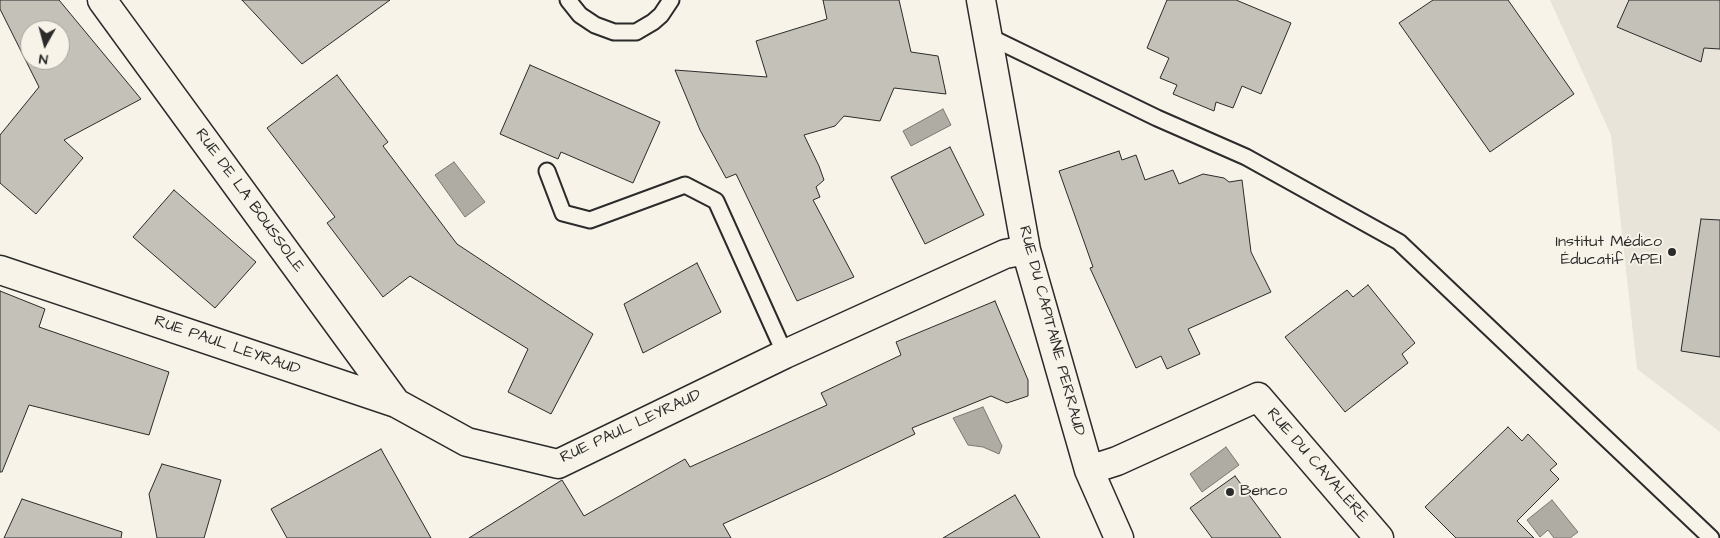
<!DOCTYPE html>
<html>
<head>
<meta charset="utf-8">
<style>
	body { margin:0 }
	#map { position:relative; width:1720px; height:538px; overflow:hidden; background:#f7f3e8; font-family:"Architects Daughter",sans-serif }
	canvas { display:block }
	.north { position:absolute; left:20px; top:20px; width:50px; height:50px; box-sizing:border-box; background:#f7f3e8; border:1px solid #a5a39c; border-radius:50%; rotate:187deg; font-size:14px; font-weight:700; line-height:20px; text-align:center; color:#2b2b2b }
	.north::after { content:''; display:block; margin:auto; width:18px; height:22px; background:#2b2b2b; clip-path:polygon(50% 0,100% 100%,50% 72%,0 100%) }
</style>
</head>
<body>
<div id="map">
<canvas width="1720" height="538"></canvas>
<div class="north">N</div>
</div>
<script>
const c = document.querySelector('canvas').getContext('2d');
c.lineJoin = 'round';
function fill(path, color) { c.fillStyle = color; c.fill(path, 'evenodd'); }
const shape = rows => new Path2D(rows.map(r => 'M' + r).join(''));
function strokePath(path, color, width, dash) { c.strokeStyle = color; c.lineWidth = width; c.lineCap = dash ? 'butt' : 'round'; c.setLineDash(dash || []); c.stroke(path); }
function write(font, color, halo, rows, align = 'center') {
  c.font = font + ' "Architects Daughter",sans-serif'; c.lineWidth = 4; c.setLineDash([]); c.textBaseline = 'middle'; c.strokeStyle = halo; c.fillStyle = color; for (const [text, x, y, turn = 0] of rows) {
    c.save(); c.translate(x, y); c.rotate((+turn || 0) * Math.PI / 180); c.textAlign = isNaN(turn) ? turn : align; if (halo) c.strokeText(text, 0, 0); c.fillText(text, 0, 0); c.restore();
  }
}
const built = shape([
	[1550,0,1720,0,1720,432,1637,369,1611,135]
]);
const water = shape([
	[943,109,951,125,911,146,903,131,943,109],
	[454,162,485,202,465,217,435,175,454,162],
	[983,407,1002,446,999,454,983,447,968,445,953,418,983,407],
	[1226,447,1239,465,1202,492,1190,474,1226,447],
	[1552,500,1578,532,1570,538,1554,538,1548,530,1540,537,1527,520,1552,500]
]);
const building = shape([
	[0,0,59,0,141,99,64,140,83,158,36,214,0,183,0,135,39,87,0,9,0,0],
	[30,30,60,30,60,60,30,60,30,30],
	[242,0,390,0,302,64,242,0],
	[823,0,899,0,911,52,938,56,946,94,894,88,880,121,844,116,835,126,804,135,819,166,824,180,816,187,820,197,813,200,854,277,797,301,736,174,726,178,700,130,675,70,767,77,756,41,827,19,823,0],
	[1167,0,1236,0,1291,23,1261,94,1242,86,1233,108,1216,102,1214,111,1173,94,1177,85,1160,78,1169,58,1147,48,1167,0],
	[1433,0,1508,0,1574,94,1490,152,1399,23,1433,0],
	[1629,0,1720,0,1720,49,1704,48,1701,62,1617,27,1629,0],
	[530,65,660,122,633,183,561,152,558,159,500,134,530,65],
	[337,75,388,142,383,146,457,244,593,334,551,414,508,392,528,349,410,276,383,297,327,223,335,217,267,128,337,75],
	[950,147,984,215,925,244,891,177,950,147],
	[1119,151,1122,160,1136,155,1145,180,1173,170,1179,184,1203,174,1224,178,1229,182,1242,180,1251,252,1271,292,1188,329,1200,354,1167,369,1161,356,1136,368,1090,268,1093,267,1059,171,1119,151],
	[174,190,256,262,215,308,133,237,174,190],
	[1701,219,1720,220,1720,357,1681,351,1701,219],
	[697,263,721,312,643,353,624,304,697,263],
	[1368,285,1415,343,1402,354,1408,363,1345,412,1285,337,1347,290,1353,297,1368,285],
	[0,291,45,309,39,327,169,372,149,435,29,405,2,472,0,472,0,291],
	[995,301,1028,380,1028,396,1007,403,991,396,912,428,915,434,830,475,723,524,731,538,469,538,562,480,584,516,685,459,690,467,827,405,821,393,901,355,896,342,995,301],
	[1508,427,1522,441,1528,434,1557,464,1550,470,1559,479,1517,521,1534,538,1456,538,1425,507,1508,427],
	[381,449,431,538,287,538,271,509,381,449],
	[162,464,221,480,204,538,157,538,149,494,162,464],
	[1235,476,1281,538,1212,538,1190,508,1235,476],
	[1015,495,1040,538,943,538,1015,495],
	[22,499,122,532,121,538,4,538,22,499]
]);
const lane = shape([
	[568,0,580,15,595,25,614,32,636,32,653,22,661,15,671,0],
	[988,36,1157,118,1246,157,1399,242,1711,538],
	[547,171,563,213,590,220,685,185,716,201,785,354]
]);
const street = shape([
	[102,0,396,403],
	[981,0,1026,250,1089,470,1119,538],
	[0,270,396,403,467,442,558,464,785,354,1005,254,1026,250],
	[1089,470,1117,461,1258,397,1379,538]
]);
const markers = [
	[1672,252,5,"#2b2b2b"],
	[1230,492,5,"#2b2b2b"]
];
const streetNames = [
	["RUE DE LA BOUSSOLE",249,201,54],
	["RUE DU CAPITAINE PERRAUD",1051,331,75],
	["RUE PAUL LEYRAUD",227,346,19],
	["RUE PAUL LEYRAUD",631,427,-25],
	["RUE DU CAVALÈRE",1317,466,49]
];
const poiNames = [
	["Institut Médico",1662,243],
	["Éducatif APEI",1662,261],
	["Benco",1240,492,"left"]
];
fill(built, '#e8e4da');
fill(water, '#afaca4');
strokePath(water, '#7a7874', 1);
fill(building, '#c4c1b9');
strokePath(building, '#2b2b2b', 1);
strokePath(lane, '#2b2b2b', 19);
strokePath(street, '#2b2b2b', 31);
strokePath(lane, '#f7f3e8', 15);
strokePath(street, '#f7f3e8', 28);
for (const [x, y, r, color] of markers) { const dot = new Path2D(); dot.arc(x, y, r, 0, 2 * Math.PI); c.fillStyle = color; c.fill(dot); strokePath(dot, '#f7f3e8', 2); }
write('16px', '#2b2b2b', '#f7f3e8', streetNames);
write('16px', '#2b2b2b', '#f7f3e8', poiNames, 'right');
</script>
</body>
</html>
